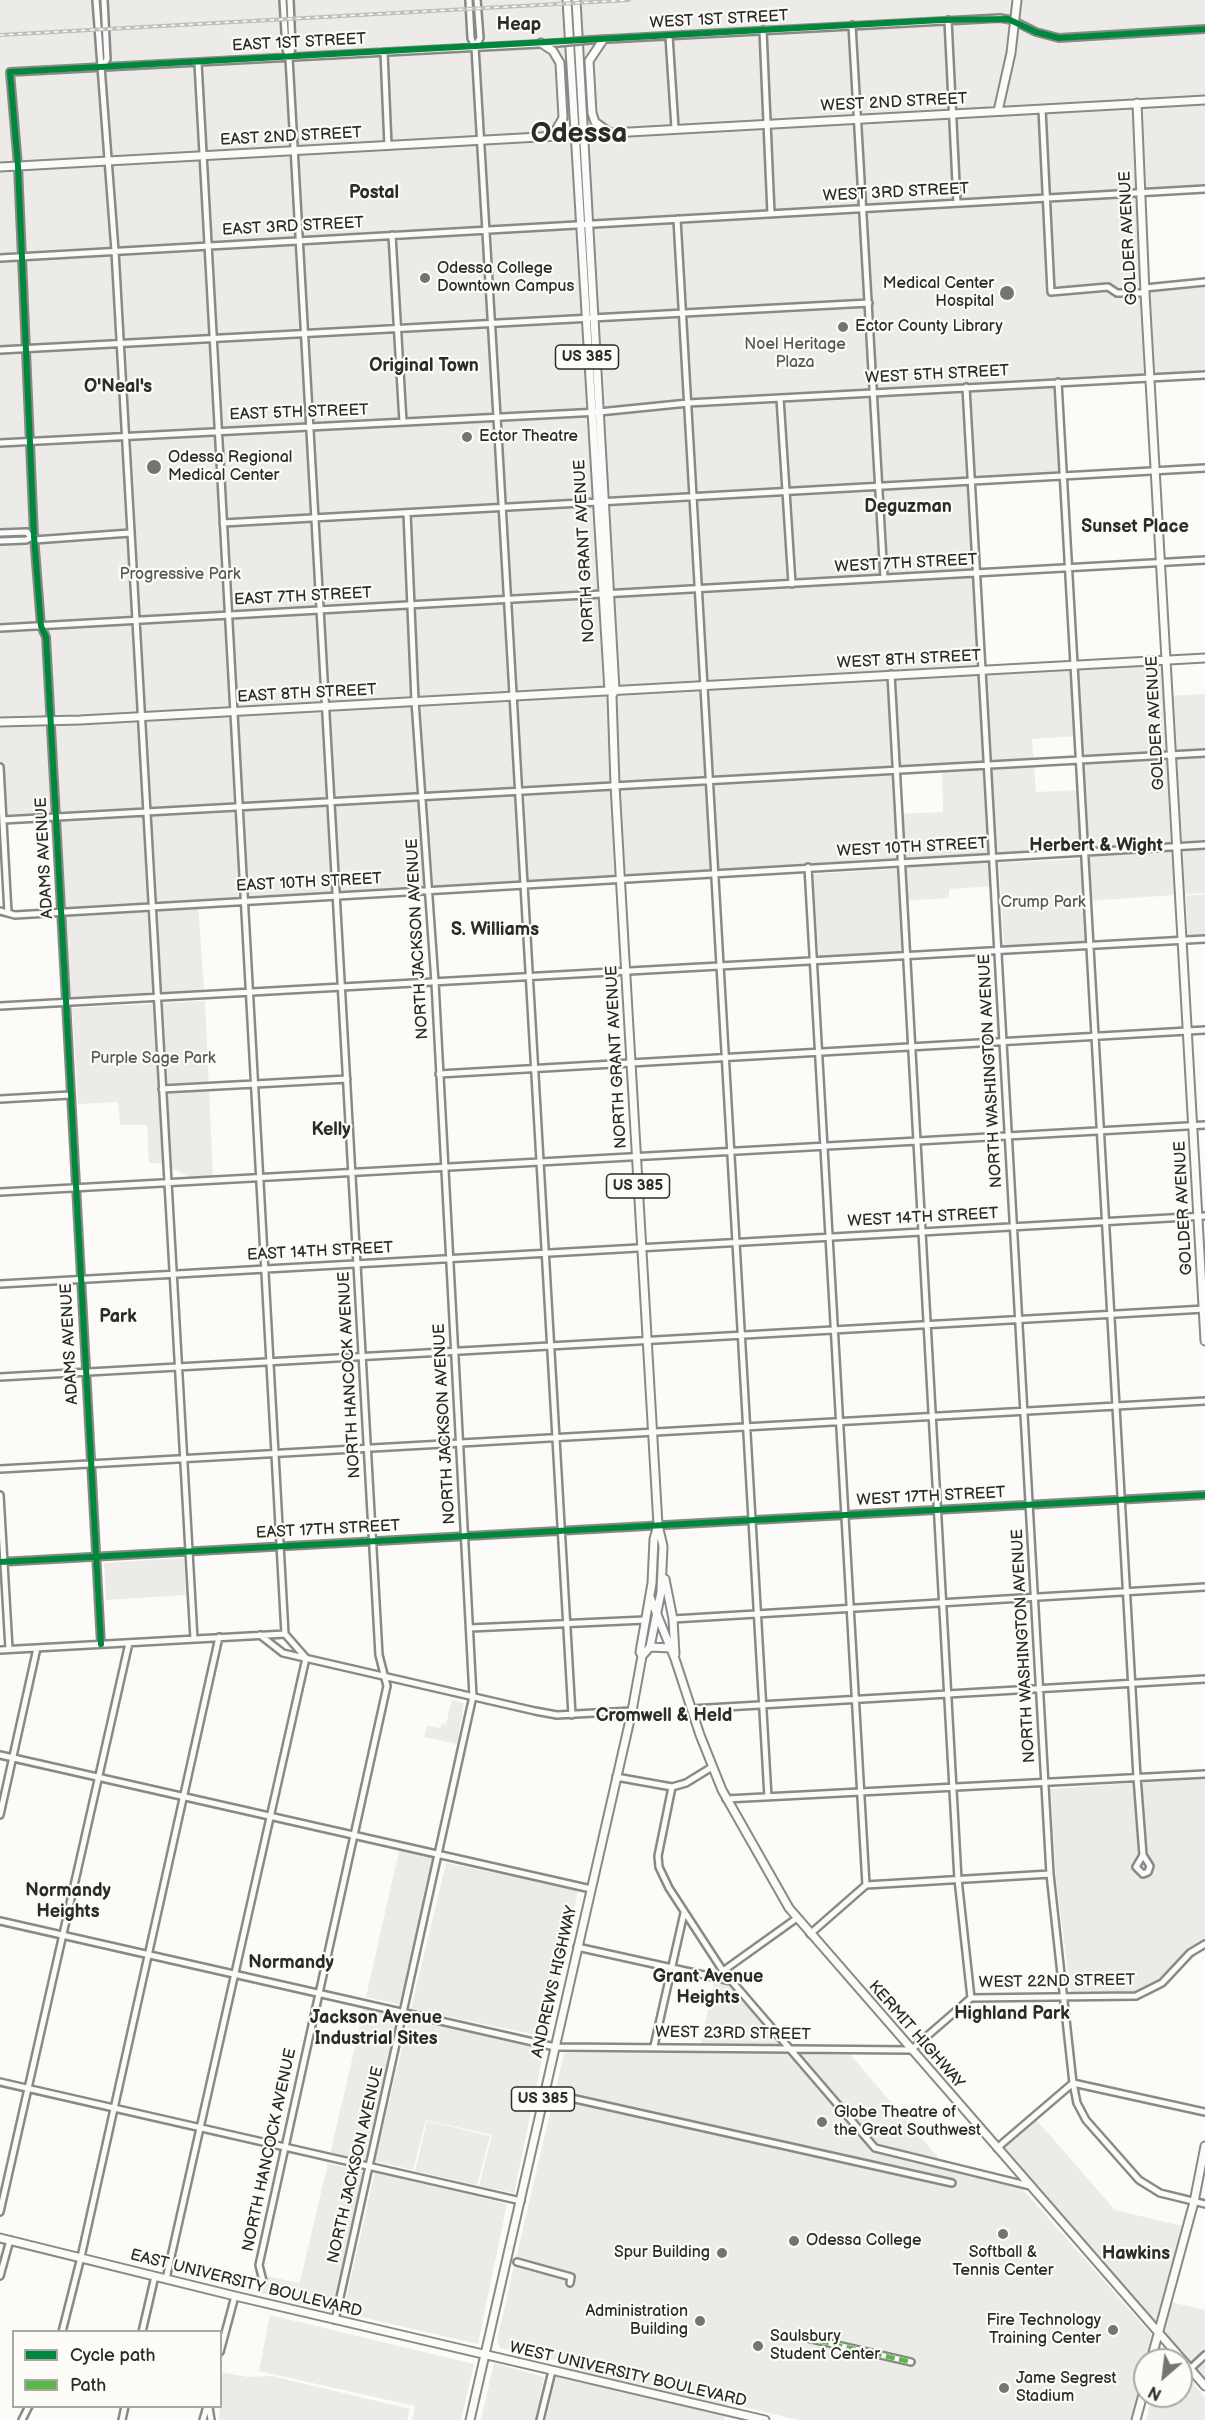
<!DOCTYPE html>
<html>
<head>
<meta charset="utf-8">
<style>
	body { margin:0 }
	#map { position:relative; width:1205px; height:2420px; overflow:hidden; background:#fcfbf8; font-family:"Balsamiq Sans",sans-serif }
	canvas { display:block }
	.legend { position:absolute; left:12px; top:2330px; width:210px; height:78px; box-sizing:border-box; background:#fdfcf7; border:2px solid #a9a8a5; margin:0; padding:8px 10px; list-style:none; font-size:18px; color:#2b2b2b }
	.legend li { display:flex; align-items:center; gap:12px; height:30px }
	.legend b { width:30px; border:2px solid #a9a8a5 }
	.north { position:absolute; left:1133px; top:2348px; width:60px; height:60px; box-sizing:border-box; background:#fdfcf7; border:2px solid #a9a8a5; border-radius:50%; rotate:208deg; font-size:16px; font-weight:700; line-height:24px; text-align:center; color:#2b2b2b }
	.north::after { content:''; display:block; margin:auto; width:21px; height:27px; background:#747473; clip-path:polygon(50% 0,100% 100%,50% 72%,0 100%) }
</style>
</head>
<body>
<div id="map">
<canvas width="1205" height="2420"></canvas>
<ul class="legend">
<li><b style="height:8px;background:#00873e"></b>Cycle path</li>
<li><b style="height:8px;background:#58b947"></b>Path</li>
</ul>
<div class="north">N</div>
</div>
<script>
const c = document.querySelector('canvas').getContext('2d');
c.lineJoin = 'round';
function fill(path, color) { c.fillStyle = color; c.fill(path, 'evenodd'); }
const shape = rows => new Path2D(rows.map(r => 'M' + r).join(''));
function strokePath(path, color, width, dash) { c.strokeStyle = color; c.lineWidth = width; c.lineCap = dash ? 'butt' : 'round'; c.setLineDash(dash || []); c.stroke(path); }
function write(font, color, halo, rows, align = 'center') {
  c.font = font + ' "Balsamiq Sans",sans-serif'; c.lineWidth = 4.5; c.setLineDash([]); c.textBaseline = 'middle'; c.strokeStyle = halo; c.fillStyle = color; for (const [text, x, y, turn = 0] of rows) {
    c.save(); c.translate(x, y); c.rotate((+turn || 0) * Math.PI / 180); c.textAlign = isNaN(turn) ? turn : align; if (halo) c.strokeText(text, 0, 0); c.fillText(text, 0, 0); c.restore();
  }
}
const built = shape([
	[0,0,1205,0,1205,189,1137,194,1147,374,1055,379,1058,472,971,477,982,668,1166,658,1168,696,1205,694,1205,893,1087,901,1085,852,992,857,993,886,949,889,949,898,902,901,900,863,198,903,204,991,157,998,64,1002,54,818,3,820,0,769],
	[1078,736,1081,790,1036,792,1032,739],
	[942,768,943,812,897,814,895,771],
	[1205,282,1205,375,1151,378,1145,286],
	[1205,894,1205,938,1188,938,1186,896],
	[184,1558,186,1595,106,1600,104,1563],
	[452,1700,464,1703,457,1744,424,1737,427,1726,440,1728,442,1723,446,1724],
	[1205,1778,1205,1940,1186,1952,1156,1985,1134,1994,1071,1993,1056,1880,1051,1789],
	[399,1851,434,1858,402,2005,366,1997],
	[446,1863,578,1890,547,2037,411,2009],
	[714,1982,730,1985,787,2053,849,2053,948,2169,1019,2185,1152,2335,1131,2420,798,2420,728,2403,724,2420,546,2420,560,2361,500,2348,497,2340,564,2053,699,2052],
	[364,2008,398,2017,364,2161,330,2154],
	[409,2019,544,2050,514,2193,479,2186,492,2135,426,2120,413,2170,375,2161],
	[1034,2117,1115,2210,1182,2226,1166,2301,1205,2310,1205,2383,997,2148],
	[427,2121,490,2136,477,2185,415,2171],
	[328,2163,363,2172,333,2311,295,2303],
	[375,2172,507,2204,478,2344,343,2313],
	[263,2275,299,2283,295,2301,260,2293],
	[270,2315,474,2364,461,2420,412,2420,415,2406,259,2371],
	[494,2363,544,2377,535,2420,481,2420],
	[1181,2369,1205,2397,1205,2420,1146,2420,1152,2396,1181,2396],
	[221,2372,248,2377,272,2376,410,2409,407,2420,219,2420]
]);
const green = shape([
	[818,313,822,393,773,395,769,315],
	[218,537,222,608,143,613,138,542],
	[1081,859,1086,943,1004,947,999,863],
	[897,869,901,953,819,958,813,874],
	[205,1001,213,1176,189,1177,162,1163,149,1163,147,1125,120,1125,118,1102,78,1104,72,1008],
	[1205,1807,1205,1861,1182,1863,1178,1808],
	[1110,1954,1111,1986,1073,1987,1072,1956],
	[962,2173,1018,2185,1057,2232,1048,2246,1044,2266,1018,2296,997,2292,986,2297,944,2289,937,2284],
	[1040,2316,1057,2320,1072,2335,1078,2336,1059,2420,1052,2420,1066,2344,1057,2328,1041,2323,1031,2325,1020,2336,1000,2420,992,2420,1012,2335,1022,2322],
	[1024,2340,1062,2349,1046,2420,1006,2420]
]);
const minor = shape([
	[96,0,115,251,194,1639],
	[290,0,292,48,290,56],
	[469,0,471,38,475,47,497,417,572,1715],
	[948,20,957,203],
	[852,25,884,578],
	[763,30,771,214],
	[669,36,675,128],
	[590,40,1000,18,1012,20,1036,32,1059,38,1205,29],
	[475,47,480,38,477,0],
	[384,52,388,146],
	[198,63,285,1634,306,1658],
	[102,68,107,59,104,0],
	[1042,109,1051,292,1108,287,1117,293,1145,293],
	[677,219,768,1797],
	[392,235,403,422],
	[0,258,1205,189],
	[1145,288,1205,282],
	[0,350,869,303],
	[1058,382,1137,1777,1143,1855,1150,1866,1148,1872,1143,1874,1136,1867,1143,1855],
	[966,387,1050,1874,1073,2083,997,2148],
	[780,398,792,584],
	[0,443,599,412,688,403,1205,375],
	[223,523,1205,468],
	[0,533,27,532,30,536],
	[34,540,130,533],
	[0,541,26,540,34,536],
	[0,628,1205,560],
	[891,674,958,1879,971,1998],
	[0,767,8,913],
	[3,820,1205,753],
	[808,867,866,1885],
	[0,911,15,915,1205,845],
	[0,1006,1205,939],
	[439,1074,1205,1030],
	[162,1089,347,1079],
	[0,1099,70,1095],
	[0,1192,1205,1125],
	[0,1284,1205,1216],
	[0,1377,1205,1309],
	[0,1469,1205,1401],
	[0,1495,9,1649],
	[0,1562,1205,1495],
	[673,1619,1205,1587],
	[470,1628,645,1620],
	[260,1635,283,1653,535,1711,557,1715,632,1711],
	[101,1644,56,818,46,637,41,626,34,536,18,166,10,72,558,43],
	[0,1650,285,1634],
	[691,1709,1205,1679],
	[0,1755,591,1889],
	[616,1777,672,1787,686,1783,712,1767],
	[672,1787,658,1856,659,1867,669,1888,723,1971,875,2148,1030,2186],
	[726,1799,1205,1774],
	[0,1815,37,1648],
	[0,1921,555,2047,911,2050,971,1998,1136,1996,1162,1983,1190,1953,1205,1944],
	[810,1934,866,1885,1050,1874],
	[577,1947,731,1981],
	[723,1971,797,1918],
	[654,2046,684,1913],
	[0,2082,521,2201],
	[544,2092,952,2183],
	[1205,2112,1073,2083,1077,2103,1086,2120,1139,2180,1160,2193,1205,2204],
	[0,2212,129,1643],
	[517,2262,571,2277,570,2283],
	[0,2276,10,2240],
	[166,2279,306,1658],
	[263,2281,259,2265,387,1686,379,1655,289,58,286,49,283,0],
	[335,2320,473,1696,435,982,415,701,407,513],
	[62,2332,81,2257,219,1637],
	[142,2332,155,2276],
	[807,2338,911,2362],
	[220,2352,235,2296],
	[1190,2369,1205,2355],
	[209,2407,211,2420],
	[22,2420,29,2406],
	[122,2420,125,2406],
	[203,2420,207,2406],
	[540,2420,552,2371]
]);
const major = shape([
	[567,0,609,691],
	[576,0,615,690,612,696,615,785,625,960,658,1525,663,1546,661,1592,650,1647,642,1656],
	[603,40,589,61,592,113,595,122,609,132],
	[541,43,553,51,560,63,563,118,553,135],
	[1137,103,1145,293,1205,1341],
	[998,111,1011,53,1017,0],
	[0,167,1205,100],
	[0,722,80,720,1205,658],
	[665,1579,673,1619,675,1654],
	[650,1597,675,1659,700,1735,722,1790,789,1908,1205,2386],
	[650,1647,671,1648],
	[0,2238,235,2296,765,2420],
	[1151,2360,1194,2202,1205,2146],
	[470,2420,632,1711,642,1656,640,1652,652,1583,654,1539,658,1525],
	[1136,2420,1145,2387]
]);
const rail = shape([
	[0,35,629,0]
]);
const minorBridge = shape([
	[558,43,590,40]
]);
const quiet = shape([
	[807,2338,911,2362]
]);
const cycleway = shape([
	[0,1562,1205,1495],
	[101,1644,56,818,46,637,41,626,34,536,18,166,10,72,941,20,1008,19,1036,32,1059,38,1205,29]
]);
const markers = [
	[425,278,6,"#747473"],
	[1007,293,8,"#747473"],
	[843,327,6,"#747473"],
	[467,437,6,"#747473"],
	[154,467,8,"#747473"],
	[822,2122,6,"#747473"],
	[1003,2234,6,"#747473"],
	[794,2241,6,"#747473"],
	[722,2253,6,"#747473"],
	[700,2321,6,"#747473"],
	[1113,2330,6,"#747473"],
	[758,2346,6,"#747473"],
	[1004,2388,6,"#747473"]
];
const shields = [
	[587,357,63],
	[638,1186,63],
	[543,2099,63]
];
const shieldNames = [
	["US 385",587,357],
	["US 385",638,1186],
	["US 385",543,2099]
];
const streetNames = [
	["WEST 1ST STREET",719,20,-3],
	["EAST 1ST STREET",299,43,-3],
	["WEST 2ND STREET",894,103,-3],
	["EAST 2ND STREET",291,137,-3],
	["WEST 3RD STREET",896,193,-3],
	["EAST 3RD STREET",293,227,-3],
	["GOLDER AVENUE",1129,238,-93],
	["WEST 5TH STREET",937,375,-3],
	["EAST 5TH STREET",299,413,-2],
	["NORTH GRANT AVENUE",585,551,-93],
	["WEST 7TH STREET",906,564,-3],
	["EAST 7TH STREET",303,597,-3],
	["WEST 8TH STREET",909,660,-3],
	["EAST 8TH STREET",307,694,-3],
	["GOLDER AVENUE",1156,723,-93],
	["WEST 10TH STREET",912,848,-3],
	["ADAMS AVENUE",45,858,-93],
	["EAST 10TH STREET",309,883,-3],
	["NORTH JACKSON AVENUE",418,939,-93],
	["NORTH GRANT AVENUE",617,1057,-93],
	["NORTH WASHINGTON AVENUE",991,1071,-93],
	["GOLDER AVENUE",1184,1208,-93],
	["WEST 14TH STREET",923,1218,-3],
	["EAST 14TH STREET",320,1252,-3],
	["ADAMS AVENUE",70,1344,-93],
	["NORTH HANCOCK AVENUE",350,1375,-93],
	["NORTH JACKSON AVENUE",445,1424,-93],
	["WEST 17TH STREET",931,1497,-3],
	["EAST 17TH STREET",328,1530,-3],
	["NORTH WASHINGTON AVENUE",1024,1646,-93],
	["ANDREWS HIGHWAY",555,1982,-77],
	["WEST 22ND STREET",1057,1982,-1],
	["WEST 23RD STREET",733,2034,1],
	["KERMIT HIGHWAY",916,2035,49],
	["NORTH HANCOCK AVENUE",270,2150,-78],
	["NORTH JACKSON AVENUE",356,2165,-77],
	["EAST UNIVERSITY BOULEVARD",246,2284,14],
	["WEST UNIVERSITY BOULEVARD",628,2375,13]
];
const poiNames = [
	["Odessa College",437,269],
	["Downtown Campus",437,287],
	["Medical Center",994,284,"right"],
	["Hospital",994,302,"right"],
	["Ector County Library",855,327],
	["Ector Theatre",479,437],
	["Odessa Regional",168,458],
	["Medical Center",168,476],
	["Globe Theatre of",834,2113],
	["the Great Southwest",834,2131],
	["Odessa College",806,2241],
	["Spur Building",710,2253,"right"],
	["Softball &",1003,2253,"center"],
	["Tennis Center",1003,2271,"center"],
	["Administration",688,2312,"right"],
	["Building",688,2330,"right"],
	["Fire Technology",1101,2321,"right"],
	["Training Center",1101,2339,"right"],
	["Saulsbury",770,2337],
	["Student Center",770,2355],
	["Jame Segrest",1016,2379],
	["Stadium",1016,2397]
];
const parkNames = [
	["Noel Heritage",795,345],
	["Plaza",795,363],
	["Progressive Park",180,575],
	["Crump Park",1043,903],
	["Purple Sage Park",153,1059]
];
const neighbourhoodNames = [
	["Heap",519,25],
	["Postal",374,193],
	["Original Town",424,366],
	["O'Neal's",118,387],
	["Deguzman",908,507],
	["Sunset Place",1135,527],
	["Herbert & Wight",1096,846],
	["S. Williams",495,930],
	["Kelly",331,1130],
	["Park",118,1317],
	["Cromwell & Held",664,1716],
	["Normandy",68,1891],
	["Heights",68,1912],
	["Normandy",291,1963],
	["Grant Avenue",708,1977],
	["Heights",708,1998],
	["Highland Park",1012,2014],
	["Jackson Avenue",376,2018],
	["Industrial Sites",376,2039],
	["Hawkins",1136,2254]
];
const townNames = [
	["Odessa",579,135]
];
fill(built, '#ecebe7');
fill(green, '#ecebe8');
strokePath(minor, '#898987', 10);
strokePath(major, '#898987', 11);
strokePath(minor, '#fbfbf9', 5);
strokePath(major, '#fbfbf9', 7);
strokePath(rail, '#c0bfbc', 4);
strokePath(rail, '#fdfcf7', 1.5, [4.5]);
strokePath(minorBridge, '#898987', 10, []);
strokePath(minorBridge, '#fbfbf9', 5);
strokePath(quiet, '#58b947', 4.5, [9, 4.5]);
strokePath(cycleway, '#00873e', 6);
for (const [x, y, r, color] of markers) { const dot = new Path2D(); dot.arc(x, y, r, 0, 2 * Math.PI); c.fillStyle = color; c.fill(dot); strokePath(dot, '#fdfcf7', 2); }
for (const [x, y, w] of shields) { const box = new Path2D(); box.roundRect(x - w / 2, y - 12, w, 24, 4.5); c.fillStyle = '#fdfcf7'; c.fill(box); strokePath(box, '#2b2b2b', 1.5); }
write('bold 15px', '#2b2b2b', null, shieldNames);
write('16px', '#2b2b2b', '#fdfcf7', streetNames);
write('16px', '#2b2b2b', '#fdfcf7', poiNames, 'left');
write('16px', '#585857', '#fdfcf7', parkNames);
write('bold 18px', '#2b2b2b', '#fdfcf7', neighbourhoodNames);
write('bold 28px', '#2b2b2b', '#fdfcf7', townNames);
</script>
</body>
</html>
